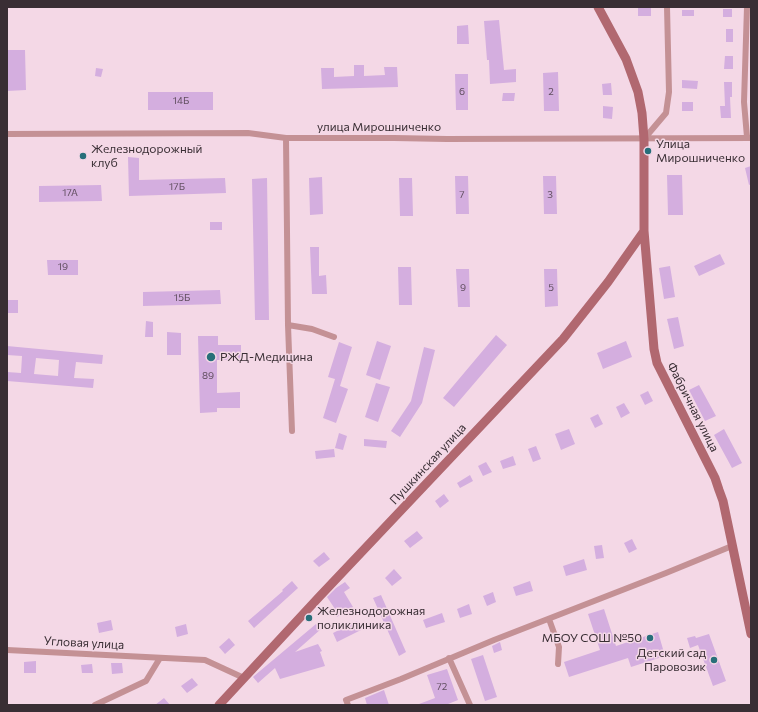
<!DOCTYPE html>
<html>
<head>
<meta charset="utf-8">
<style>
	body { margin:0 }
	#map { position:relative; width:758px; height:712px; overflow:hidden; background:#f4d8e6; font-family:Commissioner,sans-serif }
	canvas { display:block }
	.frame { position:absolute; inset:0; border:8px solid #392e34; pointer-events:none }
</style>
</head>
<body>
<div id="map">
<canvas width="758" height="712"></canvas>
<div class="frame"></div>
</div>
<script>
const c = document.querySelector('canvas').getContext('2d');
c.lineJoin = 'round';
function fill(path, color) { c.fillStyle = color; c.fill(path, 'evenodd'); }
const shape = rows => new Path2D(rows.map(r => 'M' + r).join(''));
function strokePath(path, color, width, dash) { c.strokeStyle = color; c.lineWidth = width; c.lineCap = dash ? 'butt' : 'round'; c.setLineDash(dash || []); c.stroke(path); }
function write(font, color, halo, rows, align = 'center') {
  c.font = font + ' Commissioner,sans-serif'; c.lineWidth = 3; c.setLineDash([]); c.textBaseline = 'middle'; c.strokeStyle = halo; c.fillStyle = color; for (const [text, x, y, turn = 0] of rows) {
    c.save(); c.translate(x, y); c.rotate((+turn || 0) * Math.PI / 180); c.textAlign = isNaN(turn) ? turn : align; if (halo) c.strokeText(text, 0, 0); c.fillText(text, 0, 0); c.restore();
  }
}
const building = shape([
	[638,8,651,8,651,16,638,16],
	[723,9,732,9,732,17,723,17],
	[682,10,694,10,694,16,682,16],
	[499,20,504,70,516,69,516,82,490,84,489,60,487,60,484,21],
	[468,25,469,44,457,44,457,26],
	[726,29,733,29,733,42,726,42],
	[7,50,25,50,26,90,7,91],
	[725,56,733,56,733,69,724,69],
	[354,65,364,65,364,76,385,75,384,67,397,67,398,87,322,89,321,68,334,68,334,77,354,76],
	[96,68,103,69,101,77,95,76],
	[558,72,559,111,544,111,543,73],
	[455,74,468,74,468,110,456,110],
	[682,80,698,81,697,89,682,88],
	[724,82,732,82,732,97,730,97,731,118,721,118,720,106,725,106],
	[611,83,612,95,603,95,602,84],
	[148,92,213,92,213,110,148,110],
	[503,93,515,93,514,101,502,101],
	[682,102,693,102,693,111,682,111],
	[603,106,613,107,612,119,603,118],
	[128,157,139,158,139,180,225,178,226,193,129,196],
	[751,166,751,184,749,185,745,168],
	[667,175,682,175,683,215,668,215],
	[455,176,468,176,469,214,456,214],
	[543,176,556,176,557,214,544,214],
	[322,177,323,214,310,215,309,178],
	[267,178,269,320,255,320,252,179],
	[399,178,412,178,413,216,400,216],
	[101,185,102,201,39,202,39,186],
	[210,222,222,222,222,230,210,230],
	[310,247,319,247,319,276,326,275,327,294,312,294],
	[720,254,725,264,699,276,694,266],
	[47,260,78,260,78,275,48,275],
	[670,266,675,297,664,299,659,268],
	[398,267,411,267,412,305,399,305],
	[456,269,469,269,470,307,458,307],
	[544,269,557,269,558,306,545,307],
	[220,290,221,304,143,306,143,292],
	[7,300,18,300,18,313,7,313],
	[678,317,684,346,674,349,667,319],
	[146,321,153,322,153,337,145,337],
	[167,332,181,333,181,355,167,355],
	[496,335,507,345,454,407,443,398],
	[198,336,218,336,218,345,241,345,241,360,217,360,217,393,240,392,240,408,217,408,217,412,200,413],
	[377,341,391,346,380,380,366,375],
	[626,341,632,357,603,369,597,353],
	[339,342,352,347,340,386,348,389,336,423,323,418,335,379,328,377],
	[7,346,103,355,102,364,76,362,74,378,94,379,93,388,7,381,7,372,21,373,22,356,7,355],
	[36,358,59,360,58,376,34,374],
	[424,347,435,350,422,403,400,437,391,431,411,401],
	[376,383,390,387,378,422,365,417],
	[699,385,716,416,705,421,689,390],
	[648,391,653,401,645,405,640,395],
	[624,403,630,413,621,418,616,407],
	[598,414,603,424,595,428,590,418],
	[569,429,575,444,561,450,555,434],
	[724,429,742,463,732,468,714,435],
	[339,433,347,436,343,450,335,448],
	[364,439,387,441,386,448,364,446],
	[536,446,541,459,533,462,528,449],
	[334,449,335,457,316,459,315,451],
	[513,456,516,465,503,469,500,461],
	[486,462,492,472,483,476,478,466],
	[470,475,473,481,460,488,457,483],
	[444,494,449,501,440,508,435,501],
	[417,531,423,538,410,548,404,541],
	[632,539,637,549,629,553,624,543],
	[602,545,604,558,596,559,594,546],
	[324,552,330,559,319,567,313,561],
	[584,559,587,570,566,576,563,566],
	[394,569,402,578,392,586,385,578],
	[292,581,298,588,254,628,248,621,283,591,282,590],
	[530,581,533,591,516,596,513,587],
	[345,582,350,588,344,592,353,607,337,617,333,610,335,609,327,597,336,588],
	[493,592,496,602,487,606,483,596],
	[381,595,406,652,399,656,373,598],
	[469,604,472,614,460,618,457,609],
	[604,609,616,646,658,632,665,656,631,667,628,658,569,677,564,662,600,650,588,614],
	[442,613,445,622,426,628,423,620],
	[111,620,113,630,99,633,97,623],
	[357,621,361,630,337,642,333,633],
	[186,624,188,634,177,637,175,627],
	[316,624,321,629,295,652,318,644,322,651,320,652,325,666,280,679,275,668,258,683,253,677,254,676],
	[709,634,726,681,713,686,698,645,690,648,687,638,695,636,696,638],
	[229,638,235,645,225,654,219,647],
	[500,642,502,650,494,653,492,646],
	[483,655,497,697,485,701,471,659],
	[36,661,36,673,24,673,24,662],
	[111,663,122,663,123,673,112,674],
	[92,664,93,673,82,673,81,665],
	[447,669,458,700,448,704,448,705,419,705,419,704,435,698,427,675],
	[192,678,198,685,187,693,181,686],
	[384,690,389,705,367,705,365,698],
	[164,698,170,705,155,705]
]);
const street = shape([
	[747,7,744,102,747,137],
	[7,134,248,133,286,138,394,138,447,139,751,138],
	[286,138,288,325,292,431],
	[644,139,666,113,669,92,667,7],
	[288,325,312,329,334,337],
	[549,619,559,647,558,664],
	[7,650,205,660,244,678],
	[449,658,470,705],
	[95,705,146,681,160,658],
	[348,705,346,700,401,679,494,640,666,573,732,546]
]);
const secondary = shape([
	[598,7,626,59,638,92,642,113,644,139,644,231,654,349,657,363,715,478,719,490,723,501,751,634],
	[219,705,320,596,563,339,608,282,644,231]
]);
const markers = [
	[648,151,4,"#276f7a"],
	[83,156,4,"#276f7a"],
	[211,357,5,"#276f7a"],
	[309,618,4,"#276f7a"],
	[650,638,4,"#276f7a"],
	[714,660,4,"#276f7a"]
];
const numberNames = [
	["6",462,92],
	["2",551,92],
	["14Б",181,101],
	["17Б",177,187],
	["17А",70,193],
	["7",462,195],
	["3",550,195],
	["19",63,267],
	["9",463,288],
	["5",551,288],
	["15Б",182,298],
	["89",208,376],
	["72",442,687]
];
const streetNames = [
	["улица Мирошниченко",379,127],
	["Фабричная улица",693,407,63],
	["Пушкинская улица",428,464,-47],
	["Угловая улица",84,643,3]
];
const poiNames = [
	["Улица",656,144],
	["Мирошниченко",656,158],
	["Железнодорожный",91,149],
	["клуб",91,163],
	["РЖД-Медицина",220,357],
	["Железнодорожная",317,611],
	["поликлиника",317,625],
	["МБОУ СОШ №50",642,638,"right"],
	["Детский сад",706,653,"right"],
	["Паровозик",706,667,"right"]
];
fill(building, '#d4aedf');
strokePath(street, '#c49195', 6);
strokePath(secondary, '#b16870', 9);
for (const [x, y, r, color] of markers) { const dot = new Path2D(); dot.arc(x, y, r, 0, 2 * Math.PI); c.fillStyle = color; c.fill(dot); strokePath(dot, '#f4d8e6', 1.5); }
write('10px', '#604e5f', null, numberNames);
write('12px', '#392e34', '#f4d8e6', streetNames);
write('12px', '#392e34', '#f4d8e6', poiNames, 'left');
</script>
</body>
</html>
